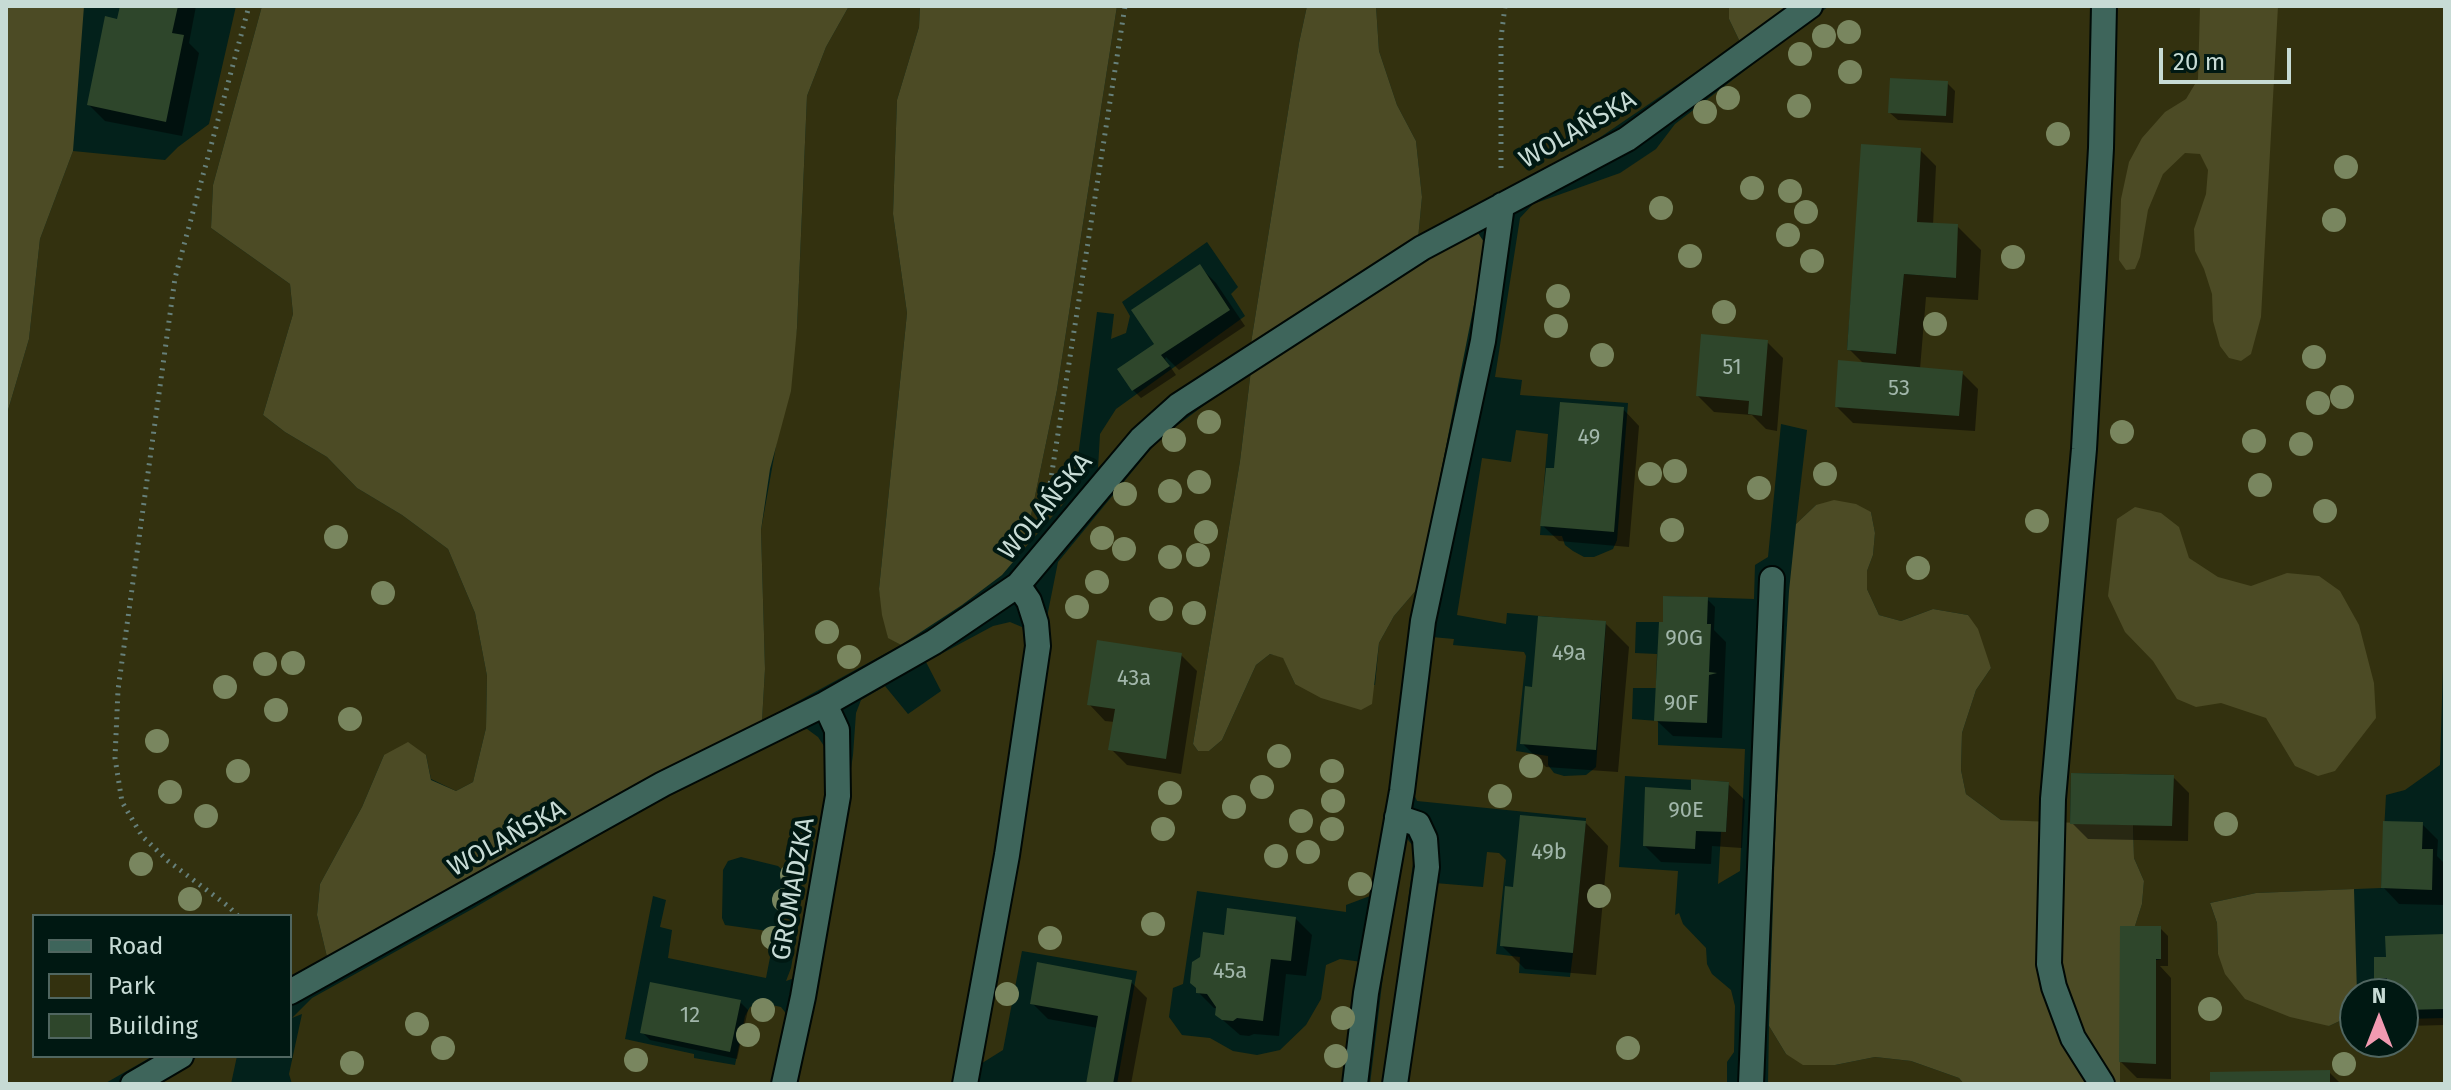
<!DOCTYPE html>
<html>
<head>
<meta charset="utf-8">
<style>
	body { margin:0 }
	#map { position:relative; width:2451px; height:1090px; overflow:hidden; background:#03211b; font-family:"Fira Sans",sans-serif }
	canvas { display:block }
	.frame { position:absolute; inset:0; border:8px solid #c7dbd5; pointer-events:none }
	.legend { position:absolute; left:32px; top:914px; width:260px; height:144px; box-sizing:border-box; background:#001812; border:2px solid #506660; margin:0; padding:10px 14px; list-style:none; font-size:24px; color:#c7dbd5 }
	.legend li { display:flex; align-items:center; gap:16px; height:40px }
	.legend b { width:40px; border:2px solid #506660 }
	.north { position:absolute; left:2339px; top:978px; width:80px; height:80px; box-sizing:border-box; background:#001812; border:2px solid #506660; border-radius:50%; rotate:0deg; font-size:22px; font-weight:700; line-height:32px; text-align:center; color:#c7dbd5 }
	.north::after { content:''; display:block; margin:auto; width:28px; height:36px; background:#f19ab1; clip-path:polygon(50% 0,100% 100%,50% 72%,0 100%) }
	.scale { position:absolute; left:2159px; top:48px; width:132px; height:36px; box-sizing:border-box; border:4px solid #c7dbd5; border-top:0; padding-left:10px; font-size:24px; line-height:28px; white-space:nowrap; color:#c7dbd5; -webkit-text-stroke:6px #001812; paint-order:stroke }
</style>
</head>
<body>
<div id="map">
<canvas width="2451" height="1090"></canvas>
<div class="frame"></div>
<ul class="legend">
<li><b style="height:10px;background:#3e655b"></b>Road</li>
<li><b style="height:22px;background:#33310f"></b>Park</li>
<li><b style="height:22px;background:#2e462b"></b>Building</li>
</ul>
<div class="north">N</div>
<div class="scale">20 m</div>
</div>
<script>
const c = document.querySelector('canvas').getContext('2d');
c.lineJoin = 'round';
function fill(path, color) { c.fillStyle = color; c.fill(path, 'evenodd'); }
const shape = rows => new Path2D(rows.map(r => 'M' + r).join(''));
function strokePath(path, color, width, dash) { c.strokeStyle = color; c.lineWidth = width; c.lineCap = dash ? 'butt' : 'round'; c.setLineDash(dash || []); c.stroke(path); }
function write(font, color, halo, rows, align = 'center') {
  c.font = font + ' "Fira Sans",sans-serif'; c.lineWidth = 8; c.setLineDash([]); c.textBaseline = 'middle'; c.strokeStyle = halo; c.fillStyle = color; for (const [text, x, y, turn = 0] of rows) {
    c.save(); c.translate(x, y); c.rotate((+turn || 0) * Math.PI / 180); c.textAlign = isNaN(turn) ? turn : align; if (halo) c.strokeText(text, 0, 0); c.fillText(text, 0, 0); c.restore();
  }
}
const green = shape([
	[236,6,262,6,213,185,211,228,290,284,293,314,263,415,285,432,327,457,357,488,402,515,448,549,475,613,487,676,486,728,473,782,456,791,431,779,426,755,384,755,362,807,320,884,317,915,327,957,290,978,290,916,34,916,34,1056,153,1056,104,1084,6,1084,6,417,29,339,40,239,73,151,165,160,178,147,209,124],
	[849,6,920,6,919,27,897,100,893,214,907,313,879,589,888,637,901,645,762,721,765,669,761,530,797,328,807,96,826,47],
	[1117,6,1307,6,1299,43,1251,343,1220,363,1147,419,1098,468,1100,434,1116,409,1245,316,1231,294,1238,287,1207,242,1122,302,1130,316,1126,333,1111,339,1114,314,1097,312,1077,464,1065,502,1024,549,1057,390],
	[1376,6,1729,6,1729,19,1740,42,1583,149,1418,239,1422,197,1416,141,1397,105,1379,51],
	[1829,6,2445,6,2445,599,2440,765,2405,790,2386,795,2381,888,2256,893,2210,903,2217,923,2218,954,2329,1026,2355,1014,2355,1042,2403,1042,2403,1019,2445,1018,2445,1084,2120,1084,2119,1062,2156,1063,2156,960,2161,959,2161,927,2135,926,2142,904,2144,881,2134,858,2133,825,2173,775,2071,773,2070,824,2001,820,1966,794,1961,770,1962,733,1976,690,1991,668,1968,615,1933,609,1901,621,1879,615,1867,589,1867,571,1873,555,1875,533,1871,512,1816,505,1796,524,1807,430,1781,424,1768,557,1755,565,1754,599,1664,596,1663,622,1636,622,1635,653,1657,654,1656,688,1633,688,1632,719,1658,721,1658,745,1745,749,1740,871,1718,884,1721,832,1726,832,1729,782,1625,776,1619,867,1678,871,1675,915,1679,913,1683,924,1706,948,1707,964,1712,974,1731,990,1735,1006,1734,1052,1727,1062,1727,1084,1403,1084,1435,883,1483,887,1487,852,1499,853,1506,860,1496,954,1520,957,1519,973,1570,977,1573,953,1586,818,1417,801,1411,787,1432,637,1454,639,1453,645,1524,652,1526,656,1516,751,1548,756,1548,765,1554,773,1564,776,1586,775,1596,767,1606,622,1507,613,1506,624,1457,615,1482,458,1511,462,1516,430,1548,434,1540,535,1562,536,1565,545,1573,551,1584,557,1594,557,1613,549,1617,540,1628,403,1520,395,1522,380,1495,377,1520,218,1533,204,1620,173,1656,149,1675,124],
	[1857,219,1956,278,1904,274,1896,354,1847,350],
	[1251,370,1240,461,1193,744,1198,751,1209,751,1222,740,1256,665,1270,654,1283,657,1295,684,1375,685,1379,643,1394,616,1418,588,1383,854,1370,896,1346,905,1346,912,1197,891,1183,984,1173,988,1169,1017,1182,1035,1210,1038,1233,1051,1257,1055,1280,1050,1306,1025,1321,999,1326,965,1340,959,1362,962,1346,1084,1117,1084,1137,971,1022,951,1003,1050,979,1065,1048,638,1047,617,1058,562,1159,439],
	[1010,622,1022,627,1026,641,1021,704,957,1084,794,1084,834,882,853,755,856,713,861,700,885,686,908,714,941,691,926,662,993,626],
	[807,729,818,737,826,749,829,771,826,807,795,978,786,981,791,968,798,927,778,923,785,887,794,889,796,882,778,866,741,857,728,861,723,870,722,918,725,925,775,932,766,978,668,958,672,930,660,927,666,900,653,896,625,1039,694,1054,694,1058,735,1065,745,1016,750,1007,763,1003,781,1007,788,1016,774,1084,292,1084,289,1074,302,1014,292,1018,312,998,474,908,660,800,794,731],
	[1404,835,1413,846,1413,863,1384,1084,1370,1084,1383,976],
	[1769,1026,1786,1054,1835,1065,1875,1057,1911,1061,1959,1078,1964,1084,1768,1084],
	[199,1056,237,1056,231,1084,153,1084]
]);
const forest = shape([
	[6,6,84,6,73,151,40,239,29,339,6,417],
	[262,6,849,6,826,47,807,96,797,328,791,391,770,469,761,530,765,669,762,721,619,794,327,957,317,915,320,884,362,807,384,755,408,742,426,755,431,780,456,791,473,782,486,728,487,676,475,613,448,549,402,515,357,488,327,457,285,432,263,415,293,314,290,284,211,228,213,185],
	[920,6,1117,6,1057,390,1024,549,1002,575,962,605,901,645,888,638,882,615,879,589,907,313,893,214,897,100,919,27],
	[1307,6,1376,6,1379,51,1397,105,1416,141,1422,197,1418,239,1251,343,1299,43],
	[1729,6,1789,6,1740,42,1729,19],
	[2200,6,2278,6,2261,317,2251,354,2241,361,2229,358,2220,346,2213,321,2212,294,2204,269,2195,251,2194,229,2206,194,2208,170,2200,154,2185,153,2163,174,2148,210,2140,257,2135,269,2126,270,2119,260,2121,199,2129,162,2142,138,2165,112,2186,99,2198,79],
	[1468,233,1478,233,1484,242,1483,259,1418,588,1394,616,1379,643,1372,704,1361,710,1321,698,1295,684,1283,658,1270,654,1256,665,1222,740,1209,751,1198,751,1193,744,1240,461,1251,370],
	[1834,500,1856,504,1871,512,1875,533,1873,555,1867,571,1867,589,1879,615,1901,621,1933,609,1968,615,1978,629,1991,668,1976,690,1962,733,1961,770,1966,794,2001,820,2133,825,2134,858,2144,881,2142,904,2135,926,2120,927,2120,1084,1964,1084,1959,1078,1911,1061,1875,1057,1835,1065,1803,1065,1786,1054,1769,1026,1776,812,1789,591,1796,524,1816,505],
	[2135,507,2161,513,2179,527,2189,558,2218,577,2251,586,2287,573,2319,576,2340,591,2359,625,2374,683,2376,718,2335,771,2318,776,2295,766,2266,718,2221,703,2196,707,2177,699,2153,661,2125,632,2108,596,2117,519],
	[2354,889,2357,994,2355,994,2355,1014,2329,1026,2290,1017,2245,999,2225,974,2218,954,2217,923,2210,903,2256,893]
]);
const shadow = shape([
	[122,6,196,6,189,43,199,53,182,136,105,121,89,105],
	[1947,83,1955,91,1953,123,1898,120,1890,113],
	[1920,150,1936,166,1933,225,1957,226,1981,250,1978,300,1926,297,1920,369,1962,373,1978,389,1975,431,1853,423,1837,407,1865,365,1849,349],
	[1200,267,1216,283,1245,326,1179,370,1166,357,1165,359,1176,375,1141,398,1133,390],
	[1767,342,1783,358,1777,431,1766,429,1752,415,1714,412,1698,396],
	[1623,409,1639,426,1629,547,1559,541,1542,525,1556,470],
	[1707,599,1715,607,1714,630,1726,642,1722,738,1673,736,1656,720,1668,624],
	[1605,623,1629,647,1618,772,1546,767,1522,743,1534,689],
	[1181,655,1197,671,1181,774,1127,765,1111,749,1115,722,1105,721,1089,704],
	[2173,777,2189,793,2188,841,2088,839,2072,823],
	[1728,784,1745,800,1742,848,1712,846,1711,864,1661,862,1645,846,1693,793],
	[1585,822,1608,846,1596,975,1525,969,1502,946,1515,889],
	[2422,824,2438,840,2437,856,2445,864,2445,905,2399,904,2383,887],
	[1296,919,1312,935,1306,976,1286,974,1279,1036,1254,1034,1249,1036,1240,1035,1217,1015,1218,1008,1214,1008,1198,992,1226,938],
	[2160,928,2168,936,2168,966,2160,966,2171,978,2171,1079,2137,1078,2121,1062],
	[2445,936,2445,1025,2406,1026,2403,1023,2403,994,2389,994,2376,978,2388,958],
	[1131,982,1147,998,1131,1084,1088,1084,1098,1028,1048,1019,1032,1003],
	[740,1002,748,1010,737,1059,650,1040,642,1032],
	[2329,1072,2341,1084,2212,1084]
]);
const building = shape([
	[120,6,178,6,172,33,184,35,166,122,87,105,105,16,117,19],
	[1890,78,1948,81,1946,116,1888,113],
	[1861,144,1921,148,1917,222,1958,224,1956,278,1904,274,1896,354,1847,350],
	[1200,264,1230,310,1161,355,1170,366,1132,391,1117,369,1154,344,1131,310],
	[1701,334,1768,340,1762,416,1748,414,1749,401,1696,396],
	[1838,360,1963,371,1959,416,1835,407],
	[1560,402,1624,407,1614,532,1540,526,1546,468,1554,468],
	[1663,596,1708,597,1707,624,1711,624,1709,672,1717,673,1709,675,1707,723,1654,721,1659,622,1663,622],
	[1538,616,1606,621,1596,750,1520,744,1525,686,1532,687],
	[1097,640,1182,653,1166,759,1108,750,1115,709,1087,705],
	[2071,773,2174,775,2172,826,2070,824],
	[1691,779,1729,782,1726,832,1696,831,1695,849,1643,846,1645,787,1691,790],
	[1520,815,1586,821,1573,953,1500,946,1505,886,1513,887],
	[2383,821,2423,822,2422,849,2433,849,2432,890,2381,888],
	[1227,908,1296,917,1291,961,1271,959,1263,1021,1237,1018,1233,1021,1222,1020,1215,1015,1216,1007,1207,994,1196,993,1196,988,1190,983,1192,962,1200,957,1203,932,1224,935],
	[2120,926,2161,926,2161,959,2156,959,2156,1064,2119,1062],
	[2445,934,2445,1009,2403,1010,2403,994,2387,994,2387,978,2374,979,2374,957,2386,957,2385,936],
	[1037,962,1132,980,1113,1084,1086,1084,1098,1016,1030,1004],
	[650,982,741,1000,730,1052,640,1033],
	[2330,1070,2330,1084,2210,1084,2210,1072]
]);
const path = shape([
	[1501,168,1501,38,1505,6],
	[1049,491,1125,6],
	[238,916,228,906,168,861,142,836,122,802,115,758,118,690,175,278,249,6]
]);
const minor = shape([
	[290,992,663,784,825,704,934,642,1018,585,1141,439,1179,405,1422,248,1627,139,1810,6],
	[133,1084,181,1056],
	[784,1084,803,997,838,796,837,730,825,704],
	[965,1084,1007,855,1038,646,1036,623,1029,601,1018,585],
	[1355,1084,1366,993,1402,791,1423,621,1483,341,1502,205],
	[1395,1084,1427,867,1425,839,1418,824,1397,817],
	[1751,1084,1772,579],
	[2102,1084,2073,1038,2054,987,2049,964,2053,799,2084,449,2101,148,2104,6]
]);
const trees = [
	[1849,32],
	[1824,36],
	[1800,54],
	[1850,72],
	[1728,98],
	[1799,106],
	[1705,112],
	[2058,134],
	[2346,167],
	[1752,188],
	[1790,191],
	[1661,208],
	[1806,212],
	[2334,220],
	[1788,235],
	[1690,256],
	[2013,257],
	[1812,261],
	[1558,296],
	[1724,312],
	[1935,324],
	[1556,326],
	[1602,355],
	[2314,357],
	[2342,397],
	[2318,403],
	[1209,422],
	[2122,432],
	[1174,440],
	[2254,441],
	[2301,444],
	[1675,471],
	[1650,474],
	[1825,474],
	[1199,482],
	[2260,485],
	[1759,488],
	[1170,491],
	[1125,494],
	[2325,511],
	[2037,521],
	[1672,530],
	[1206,532],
	[336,537],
	[1102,538],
	[1124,549],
	[1198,555],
	[1170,557],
	[1918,568],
	[1097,582],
	[383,593],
	[1077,607],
	[1161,609],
	[1194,613],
	[827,632],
	[849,657],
	[293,663],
	[265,664],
	[225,687],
	[276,710],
	[350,719],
	[157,741],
	[1279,756],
	[1531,766],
	[238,771],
	[1332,771],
	[1262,787],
	[170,792],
	[1170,793],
	[1500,796],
	[1333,801],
	[1234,807],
	[206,816],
	[1301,821],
	[2226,824],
	[1163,829],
	[1332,829],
	[1308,852],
	[1276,856],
	[141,864],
	[792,875],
	[1360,884],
	[1599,896],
	[190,899],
	[784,900],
	[1153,924],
	[773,938],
	[1050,938],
	[1007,994],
	[2210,1009],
	[763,1010],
	[1343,1018],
	[417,1024],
	[748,1035],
	[443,1048],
	[1628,1048],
	[1336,1056],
	[636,1060],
	[352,1063],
	[2344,1064]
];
const numberNames = [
	["51",1732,368],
	["53",1899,389],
	["49",1589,438],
	["90G",1684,639],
	["49a",1569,654],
	["43a",1134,679],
	["90F",1681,704],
	["90E",1686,811],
	["49b",1549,853],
	["45a",1230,972],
	["12",690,1016]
];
const streetNames = [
	["WOLAŃSKA",1578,130,-30],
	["WOLAŃSKA",1046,507,-50],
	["WOLAŃSKA",507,839,-29],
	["GROMADZKA",794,889,-80]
];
fill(green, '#33310f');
fill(forest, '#4c4b25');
fill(shadow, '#0007');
fill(building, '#2e462b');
strokePath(minor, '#000906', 28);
strokePath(path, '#67807a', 5, [2, 6]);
strokePath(minor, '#3e655b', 24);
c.fillStyle = '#79865f';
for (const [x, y] of trees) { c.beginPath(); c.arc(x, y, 12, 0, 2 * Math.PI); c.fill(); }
write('22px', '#a1b6aa', null, numberNames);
write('26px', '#c7dbd5', '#001812', streetNames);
</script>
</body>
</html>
